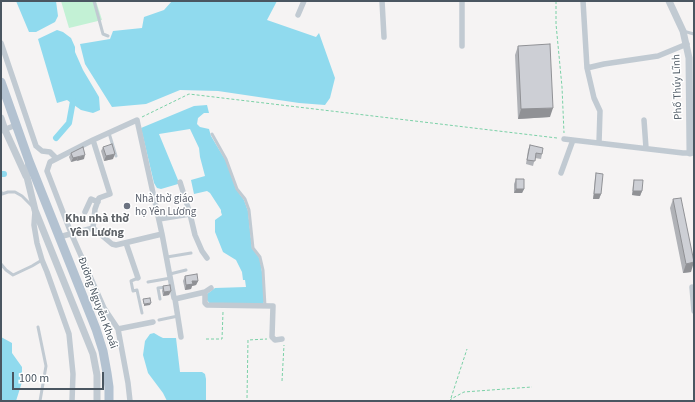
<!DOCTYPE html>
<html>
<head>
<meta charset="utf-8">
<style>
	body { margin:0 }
	#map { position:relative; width:695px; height:402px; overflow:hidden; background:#f5f3f3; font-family:"Source Sans 3",sans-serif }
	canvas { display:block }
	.frame { position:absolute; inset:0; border:2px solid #4a5661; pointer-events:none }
	.scale { position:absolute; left:12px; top:372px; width:92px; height:18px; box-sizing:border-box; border:2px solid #4a5661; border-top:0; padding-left:5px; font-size:12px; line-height:14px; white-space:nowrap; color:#4a5661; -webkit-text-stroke:3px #fff; paint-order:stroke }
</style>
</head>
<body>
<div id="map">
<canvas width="695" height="402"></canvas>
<div class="frame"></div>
<div class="scale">100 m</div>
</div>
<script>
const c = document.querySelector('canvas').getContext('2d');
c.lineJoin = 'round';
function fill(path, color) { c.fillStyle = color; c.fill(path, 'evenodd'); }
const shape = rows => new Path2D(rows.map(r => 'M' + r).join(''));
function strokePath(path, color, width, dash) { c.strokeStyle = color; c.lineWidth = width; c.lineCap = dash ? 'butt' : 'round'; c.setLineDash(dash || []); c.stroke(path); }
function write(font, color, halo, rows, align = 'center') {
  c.font = font + ' "Source Sans 3",sans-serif'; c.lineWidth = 3; c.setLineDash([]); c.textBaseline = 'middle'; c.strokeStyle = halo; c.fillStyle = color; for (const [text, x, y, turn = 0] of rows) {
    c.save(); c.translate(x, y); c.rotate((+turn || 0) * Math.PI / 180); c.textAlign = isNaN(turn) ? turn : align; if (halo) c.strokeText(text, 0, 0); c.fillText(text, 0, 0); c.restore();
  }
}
const green = shape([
	[61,1,96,1,102,20,69,28]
]);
const water = shape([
	[16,1,56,1,58,16,55,22,36,32,29,32],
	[172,1,277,1,267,20,316,37,319,33,335,78,330,98,325,105,299,103,218,91,180,90,146,104,112,107,85,64,80,44,110,39,113,31,142,28,144,17,164,10],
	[57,30,63,32,71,38,75,47,75,52,83,70,99,97,100,110,93,113,81,110,67,100,57,103,38,39],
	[207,105,209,113,204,113,198,118,197,124,200,127,209,129,211,136,226,161,236,189,244,200,248,211,252,248,260,259,264,285,264,302,262,305,210,304,207,300,207,294,215,288,246,287,245,280,243,280,242,272,236,260,223,252,215,232,215,220,222,215,221,212,221,210,210,193,207,191,194,194,191,180,205,176,200,157,199,148,190,129,159,134,178,180,178,184,161,189,157,188,154,183,141,128,194,106],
	[154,333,159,336,163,338,176,338,180,372,202,372,205,374,206,379,206,401,167,401,163,393,148,373,143,355,145,341,150,334],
	[1,337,12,343,12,353,22,367,22,382,16,401,1,401]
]);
const canal = shape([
	[56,138,69,123,73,101],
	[1,174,4,174]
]);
const path = shape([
	[556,1,556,24,562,87,564,133],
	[142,117,189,94,557,138],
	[206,339,222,339,223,312],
	[282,381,284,345],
	[247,398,248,340,267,339],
	[451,398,467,349],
	[450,401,451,399,464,392,532,387]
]);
const service = shape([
	[94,1,103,34,108,36],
	[683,31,694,34],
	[109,133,116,156],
	[212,134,226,159,237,189,245,199,249,210,253,248,260,257,263,270,265,306],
	[1,192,2,194,8,192,15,192,22,196,33,207],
	[167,257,191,253],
	[1,264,6,270,13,275,32,266,42,260],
	[170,274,186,270],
	[138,278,131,281,133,291,137,290,142,313],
	[148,282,171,278],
	[160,299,158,288,166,287],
	[159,320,178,316],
	[38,327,46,366,40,401]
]);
const minor = shape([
	[382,1,384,37],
	[583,1,587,68,594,98,600,111,599,143],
	[298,15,304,1],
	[1,43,36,146,42,151,50,152,56,158],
	[462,46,462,1],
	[587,68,604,64,658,56,687,44],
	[644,120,646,148],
	[1,131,16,125],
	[564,139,683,153,694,153],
	[93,140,110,194,99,198,95,209,93,228],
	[561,173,573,140],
	[180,182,190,214,195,235,202,251,207,258],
	[35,211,34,225,37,243,42,260,47,272,69,334,73,374,72,401],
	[85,212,91,199,98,202],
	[159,219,190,214],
	[59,237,93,228,112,244,116,245,162,234],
	[126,243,138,278],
	[692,287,694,311],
	[205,292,205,303,207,305,273,306,272,337,275,340,282,339],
	[175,299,181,337],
	[118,329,153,322],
	[130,401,128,383,118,329,104,308,71,233,47,171,50,162,93,140,137,120,162,234,174,298,175,299,205,292,211,288]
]);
const tertiary = shape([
	[669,1,683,31,689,58,690,153],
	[1,118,5,130,26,176],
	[29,161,27,177,35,210,93,354,97,375,97,401]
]);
const primary = shape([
	[1,82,29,161,96,329,103,351,107,373,109,387,109,401]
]);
const wall = shape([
	[518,46,550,117,518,119,515,55],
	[530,145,542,154,541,159,535,158,533,166,526,164,528,150],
	[103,147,113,159,104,161,101,151],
	[71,153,84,159,71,162,69,157],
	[596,173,601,194,599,199,593,199,595,178],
	[516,179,524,189,522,193,514,193,514,184],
	[634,180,642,191,640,196,632,195,633,184],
	[673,199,691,272,683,273,670,208],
	[185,276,198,281,196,285,192,286,191,289,185,290,183,281],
	[163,286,169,295,163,296,162,291]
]);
const shadedWall = shape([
	[553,108,550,117,518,119,521,109],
	[115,154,113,159,104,161,106,156],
	[85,155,84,159,77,161,78,157],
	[78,156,77,160,71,162,73,158],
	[516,189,524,189,522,193,514,193],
	[633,191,642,191,640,196,632,195],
	[594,194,601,194,599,199,593,199],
	[694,262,691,272,683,273,686,264],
	[192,281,198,281,196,285,192,286,191,289,185,290,186,285],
	[171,291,169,295,163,296,164,292],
	[151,303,150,305,144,306,144,304]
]);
const building = shape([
	[550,44,553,108,521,109,518,46,550,44],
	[112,144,115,154,106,156,103,147,112,144],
	[530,145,543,148,542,154,536,153,535,161,527,160,530,145],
	[83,147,85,155,73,158,71,153,83,147],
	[596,173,603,174,601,194,594,194,596,173],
	[516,179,524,179,524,189,516,189,516,179],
	[634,180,643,180,642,191,633,191,634,180],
	[681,198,694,262,686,264,673,199,681,198],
	[197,274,198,281,192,281,193,284,186,285,185,276,197,274],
	[170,285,171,291,164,292,163,286,170,285],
	[150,298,151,303,144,304,143,299,150,298]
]);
const markers = [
	[127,206,4,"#6b7280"]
];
const streetNames = [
	["Phố Thúy Lĩnh",678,87,-92],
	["Đường Nguyễn Khoái",97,303,70]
];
const worshipNames = [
	["Nhà thờ giáo",135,200],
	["họ Yên Lương",135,213]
];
const neighbourhoodNames = [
	["Khu nhà thờ",97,219],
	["Yên Lương",97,233]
];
fill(green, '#c3f1d5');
fill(water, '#90daee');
strokePath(canal, '#90daee', 6);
strokePath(path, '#7ad0a6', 1, [3, 2]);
strokePath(service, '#c1cad2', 3);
strokePath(minor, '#c1cad2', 5.5);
strokePath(tertiary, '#c1cad2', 7);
strokePath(primary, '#b3c2d1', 9);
fill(wall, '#b0b2b7');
fill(shadedWall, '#909195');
fill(building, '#cdcfd5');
strokePath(building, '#909195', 1);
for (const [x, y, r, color] of markers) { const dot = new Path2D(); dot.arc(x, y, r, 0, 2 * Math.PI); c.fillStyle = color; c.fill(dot); strokePath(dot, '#fff', 1.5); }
write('11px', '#4a5661', '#fff', streetNames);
write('11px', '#5b616d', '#fff', worshipNames, 'left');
write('bold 12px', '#5f6368', '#fff', neighbourhoodNames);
</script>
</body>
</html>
